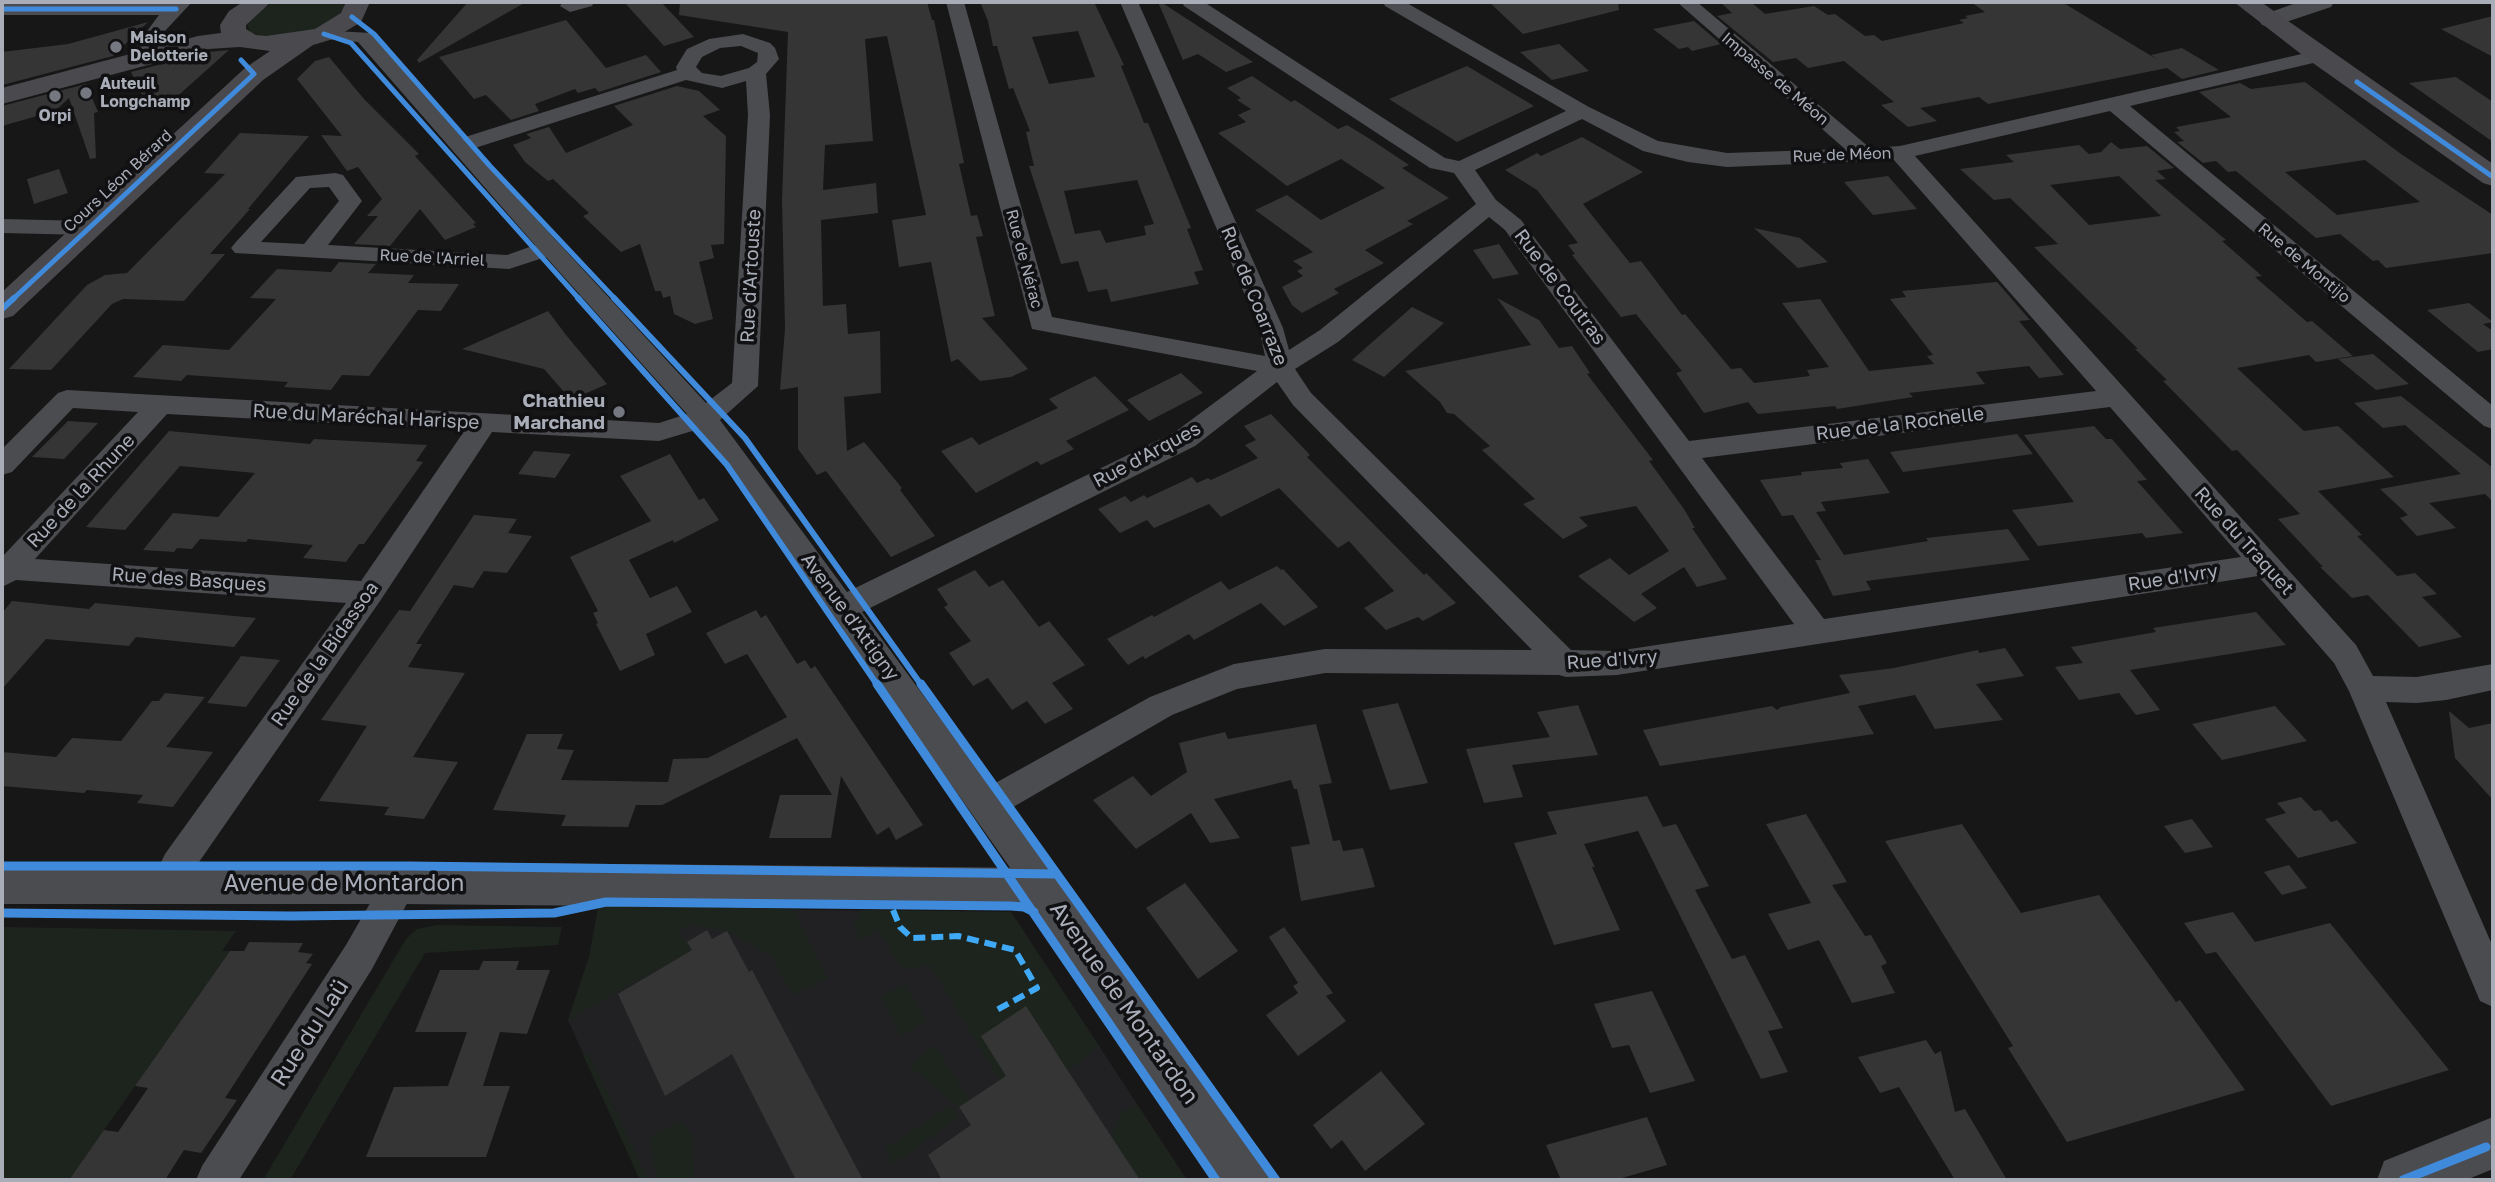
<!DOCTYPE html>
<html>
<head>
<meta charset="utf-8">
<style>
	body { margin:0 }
	#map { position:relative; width:2495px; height:1182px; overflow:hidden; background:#171717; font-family:"Golos Text",sans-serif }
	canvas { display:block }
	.frame { position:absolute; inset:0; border:4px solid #a8adb8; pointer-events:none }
</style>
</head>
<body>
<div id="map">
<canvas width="2495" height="1182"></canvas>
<div class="frame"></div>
</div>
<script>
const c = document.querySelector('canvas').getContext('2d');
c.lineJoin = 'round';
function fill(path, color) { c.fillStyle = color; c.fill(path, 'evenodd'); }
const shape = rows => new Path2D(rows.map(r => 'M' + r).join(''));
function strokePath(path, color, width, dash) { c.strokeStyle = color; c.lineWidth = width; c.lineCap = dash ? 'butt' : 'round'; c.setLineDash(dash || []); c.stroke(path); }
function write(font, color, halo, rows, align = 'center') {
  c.font = font + ' "Golos Text",sans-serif'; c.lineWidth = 7; c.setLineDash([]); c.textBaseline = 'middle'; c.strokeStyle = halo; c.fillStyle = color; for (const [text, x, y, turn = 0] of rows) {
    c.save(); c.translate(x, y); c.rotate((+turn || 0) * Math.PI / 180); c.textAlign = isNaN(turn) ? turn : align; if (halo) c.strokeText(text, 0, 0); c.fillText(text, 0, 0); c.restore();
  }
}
const built = shape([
	[599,904,723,909,1011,912,1187,1180,640,1180,568,1020,589,957]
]);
const green = shape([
	[274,2,343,2,345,10,340,17,318,30,287,37,260,36,251,32,247,25,249,18],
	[599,904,793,909,828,978,793,995,771,956,727,931,691,925,678,932,692,950,568,1020,589,957],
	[861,910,1011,912,1099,1046,1068,1071,1026,1007,1017,1093,1010,1098,930,965,903,970,878,930,860,940,854,924],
	[437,925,562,927,558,945,425,953,290,1180,263,1180,406,939,417,929],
	[2,927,236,931,222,951,230,951,69,1180,2,1180],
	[905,983,926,1021,901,1036,881,997],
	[935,1045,969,1100,959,1107,909,1066],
	[589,1054,648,1180,640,1180,583,1055],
	[950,1105,959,1118,893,1164,885,1149],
	[1137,1105,1187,1180,1140,1180,1111,1137,1121,1112],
	[681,1120,693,1137,694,1180,657,1180,649,1138]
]);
const building = shape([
	[468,2,526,2,419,63,417,60],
	[624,2,661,2,694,37,664,46],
	[680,2,927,2,932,20,934,20,964,163,959,164,971,216,977,215,983,236,976,237,995,316,982,318,1028,369,1011,377,980,381,958,359,951,362,931,262,899,267,892,220,926,215,887,36,865,39,873,141,825,145,823,190,876,183,878,213,821,220,823,306,846,304,848,334,880,331,881,393,844,397,847,451,864,442,902,488,900,490,935,536,891,557,826,471,817,475,798,449,798,387,780,390,785,329,782,200,788,32,679,15],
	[980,2,1094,2,1124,65,1121,66,1141,115,1144,123,1148,123,1191,228,1187,229,1203,270,1194,272,1199,284,1111,302,1107,289,1088,292,1078,261,1061,264,1029,166,1034,166,1026,132,1030,131,1013,88,1009,89,997,46,993,46,988,21],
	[1078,31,1095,77,1049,84,1032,37],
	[1137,180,1154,224,1144,226,1146,235,1106,243,1100,230,1075,234,1064,191],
	[1158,2,1161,2,1253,62,1226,72,1198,54,1183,60],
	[1489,2,1618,2,1619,10,1523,34],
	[1720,2,1751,2,1765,14,1814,6,1828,15,1835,14,1865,36,1874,35,1882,41,1964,23,1959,20,1968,18,1965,16,1985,12,1971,2,2062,2,2158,60,2151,55,2182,48,2219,70,2182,79,2167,68,1988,104,1979,97,1920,108,1937,121,1908,127,1881,105,1894,102,1844,61,1808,68,1796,58,1773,62,1717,16,1732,13],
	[2493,16,2493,57,2441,29],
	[566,20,606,68,646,55,661,72,599,92,595,88,578,93,575,89,535,104,539,111,511,120,486,95,474,99,439,57],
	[1694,21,1721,44,1692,51,1688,47,1679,49,1653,29],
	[148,22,113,56,2,85,2,52,68,44],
	[1559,44,1589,71,1552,80,1520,52],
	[229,50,172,101,147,105,131,72,208,52],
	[329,57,364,99,419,154,415,156,476,223,473,224,476,227,445,240,420,209,390,246,354,244,378,216,367,216,382,199,358,167,347,171,321,135,342,136,297,79,315,61],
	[1467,66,1534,106,1457,142,1389,99],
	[1252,76,1291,102,1295,100,1338,129,1347,125,1370,139,1409,165,1402,168,1449,198,1407,221,1413,224,1365,250,1384,263,1334,289,1339,293,1302,313,1292,305,1282,287,1303,276,1297,271,1303,268,1293,261,1313,252,1255,210,1287,195,1321,220,1385,188,1341,159,1287,186,1218,133,1246,122,1238,115,1251,109,1237,100,1241,98,1227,88],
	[2456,77,2493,102,2493,142,2409,83],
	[2305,82,2401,154,2493,215,2493,253,2386,268,2378,260,2373,261,2340,234,2316,238,2236,171,2228,172,2216,161,2203,163,2177,142,2184,141,2174,132,2180,131,2176,127,2231,117,2199,92,2240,83,2251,89],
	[2365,160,2420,202,2337,215,2285,172],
	[86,84,98,112,94,113,96,158,90,159,69,98,55,111,2,126,2,106],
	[677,86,699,91,720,110,703,116,726,136,724,244,711,245,714,258,699,262,713,319,695,324,674,314,670,296,663,298,661,291,655,291,640,244,621,252,583,216,589,213,553,179,548,181,525,162,513,145,531,138,526,134,549,127,566,153,633,125,614,106],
	[240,133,309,136,248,209,250,209,210,254,225,254,184,301,123,299,112,304,51,370,9,369,87,285,105,275,127,273,225,174,204,173],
	[1582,137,1643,172,1583,204,1630,263,1641,261,1682,315,1685,314,1731,369,1741,368,1754,383,1810,376,1807,370,1829,367,1782,303,1820,299,1869,371,1934,364,1927,356,1933,355,1890,299,1906,297,1902,291,1997,282,2030,320,2019,321,2064,375,2039,378,2029,366,1976,372,1985,384,1909,393,1913,397,1837,409,1835,406,1758,414,1748,402,1704,413,1676,373,1682,371,1636,314,1621,317,1572,255,1575,254,1568,245,1578,243,1537,190,1505,170,1537,153,1541,156],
	[2111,142,2120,149,2147,146,2174,168,2157,171,2166,179,2155,180,2226,240,2222,241,2262,276,2255,277,2307,322,2312,321,2353,356,2316,362,2309,355,2237,368,2304,431,2338,426,2394,477,2318,491,2362,535,2357,536,2397,576,2415,573,2437,594,2422,597,2462,637,2419,647,2368,595,2352,598,2320,567,2323,567,2278,519,2300,514,2237,450,2232,451,2163,381,2167,380,2135,349,2138,349,2034,247,2058,244,2010,198,1994,200,1960,169,2014,162,2006,155,2079,145,2089,154,2101,152],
	[2119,176,2161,216,2089,225,2050,185],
	[59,169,68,193,34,204,27,179],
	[1888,176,1917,209,1873,215,1844,182],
	[1754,228,1800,238,1828,262,1798,268],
	[1499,244,1519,274,1493,279,1473,250],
	[339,262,376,264,368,273,414,275,408,283,459,284,441,311,418,310,369,376,342,375,331,390,284,387,288,382,187,375,181,381,133,377,163,345,229,350,276,299,250,298,277,269,331,272],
	[1497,298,1539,320,1559,348,1572,346,1590,373,1587,374,1653,460,1649,461,1684,509,1695,528,1692,528,1727,579,1697,587,1684,567,1641,594,1657,608,1634,622,1578,576,1610,558,1629,575,1669,551,1636,506,1579,517,1588,526,1563,539,1523,504,1535,499,1482,450,1490,446,1454,414,1447,413,1440,402,1405,371,1531,345],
	[2469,303,2493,322,2483,324,2493,331,2493,349,2478,352,2427,310],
	[1412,307,1444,323,1384,377,1352,360],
	[548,311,566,335,607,384,571,400,544,369,462,349],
	[2373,354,2409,384,2376,390,2338,359],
	[1181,373,1203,393,1149,421,1127,400],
	[1095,376,1129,410,1066,441,1074,449,1041,465,1037,461,976,493,941,451,972,437,979,445,1058,408,1049,399],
	[2401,396,2493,468,2493,502,2485,494,2429,503,2456,528,2417,536,2400,518,2408,515,2380,489,2461,474,2405,425,2383,428,2354,403],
	[1271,414,1310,455,1307,457,1424,575,1426,573,1456,603,1423,621,1418,617,1386,630,1364,608,1394,591,1349,541,1338,548,1279,488,1221,517,1209,504,1154,528,1147,520,1120,533,1098,509,1125,496,1131,502,1144,495,1147,498,1192,477,1197,483,1208,478,1211,480,1258,458,1245,445,1256,440,1244,426],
	[68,421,98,423,64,459,32,457],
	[2094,426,2106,439,2112,439,2147,480,2137,481,2183,533,2146,538,2142,533,2038,546,2012,510,2074,502,2024,435],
	[169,431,310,444,314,439,427,445,416,461,423,462,364,544,359,544,346,562,303,558,313,545,248,539,246,542,200,539,192,549,177,548,174,552,143,550,173,513,218,517,255,473,180,466,125,530,86,527],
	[2017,434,2033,454,1903,472,1890,452],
	[534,451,571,454,555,478,518,474],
	[670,454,699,500,704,498,719,520,674,543,673,540,629,560,650,598,677,586,692,612,646,634,655,655,620,671,596,624,598,623,593,613,598,611,570,557,651,521,620,476],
	[1868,459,1890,493,1821,502,1826,511,1816,512,1844,555,1928,541,1926,538,2008,529,2030,560,1866,581,1871,590,1833,596,1815,560,1821,560,1793,515,1782,516,1760,480,1802,475,1801,472,1843,468,1840,463],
	[474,515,517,519,508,533,532,536,507,573,484,571,473,588,454,585,416,644,422,644,408,667,465,673,413,757,458,762,424,819,384,815,389,807,319,801,367,726,321,720,399,610,410,611],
	[1277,566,1281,570,1283,569,1318,607,1284,626,1261,603,1194,640,1189,634,1145,659,1143,656,1128,665,1107,639,1152,615,1154,617,1221,581,1229,590],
	[975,570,989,587,1003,580,1039,627,1049,621,1085,665,1052,683,1073,709,1045,724,1027,701,1012,710,988,678,973,686,949,653,971,641,944,607,948,605,937,589],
	[12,601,89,609,95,603,256,618,234,647,136,637,129,646,46,639,2,689,2,613],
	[756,610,761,618,766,615,797,664,805,660,811,669,815,666,923,825,896,840,889,827,877,835,841,776,831,838,769,838,780,795,832,795,797,738,662,805,636,805,628,827,561,826,566,815,493,810,527,734,563,734,557,749,574,750,561,780,668,782,673,759,708,758,787,717,747,654,725,664,706,633],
	[2256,612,2286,645,2130,670,2160,710,2136,715,2119,693,2079,700,2055,667,2083,663,2071,647,2156,632,2153,628],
	[2005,648,2024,676,1976,684,2003,720,1935,729,1915,695,1858,706,1874,734,1660,766,1643,730,1772,706,1777,710,1781,707,1850,693,1839,675,1894,668,1978,650,1979,653],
	[241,656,280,660,246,707,207,703],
	[165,693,205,697,166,747,213,752,173,807,137,803,143,795,87,790,84,793,2,786,2,752,56,757,72,738,121,741,152,701,159,701],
	[1398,703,1428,783,1390,790,1362,710],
	[1578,705,1598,755,1512,765,1523,797,1484,803,1466,749,1550,737,1537,712],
	[2275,706,2307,741,2222,760,2192,724],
	[2449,711,2469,728,2493,723,2493,800,2455,758],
	[1316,724,1332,783,1319,785,1333,841,1340,840,1343,851,1363,848,1375,887,1301,901,1291,847,1310,844,1297,789,1294,789,1291,780,1214,799,1240,838,1210,843,1191,813,1136,849,1093,800,1133,776,1151,796,1187,772,1179,743,1225,732,1228,739],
	[1647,796,1663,827,1676,824,1709,886,1695,890,1732,959,1745,955,1783,1028,1768,1031,1788,1072,1761,1079,1638,831,1584,844,1595,867,1592,867,1620,930,1554,945,1514,843,1557,834,1547,812],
	[2301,797,2314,811,2321,810,2331,822,2337,820,2357,843,2298,858,2265,819,2286,813,2277,803],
	[1806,814,1847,882,1832,885,1865,936,1871,935,1887,963,1881,966,1895,993,1852,1003,1819,940,1788,950,1768,914,1811,903,1766,824],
	[2192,819,2213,847,2185,853,2164,826],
	[1962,824,2021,913,2099,895,2176,1002,2180,1000,2245,1090,2067,1142,2008,1048,2013,1046,1885,841],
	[2289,865,2307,888,2282,895,2264,872],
	[1185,883,1238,951,1198,979,1146,908],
	[2233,912,2255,942,2330,923,2449,1070,2331,1106,2216,952,2206,954,2184,923],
	[1284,927,1333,993,1326,996,1346,1021,1298,1056,1266,1015,1298,993,1293,986,1298,983,1269,937],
	[707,930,712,939,727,931,749,972,752,970,863,1180,796,1180,732,1054,665,1096,618,994,692,950,687,942],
	[249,942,303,943,298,952,313,954,306,963,312,964,225,1098,237,1100,201,1153,184,1150,165,1180,69,1180,104,1130,118,1132,148,1088,135,1086,230,951,244,951],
	[483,961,519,961,516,970,550,970,527,1034,500,1032,483,1086,510,1086,486,1157,366,1157,394,1087,448,1086,467,1032,415,1032,440,970,479,970],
	[1652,991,1695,1081,1650,1093,1629,1045,1612,1048,1594,1004],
	[1026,1006,1068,1071,1140,1180,942,1180,928,1155,971,1125,959,1107,1006,1076,981,1036],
	[1926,1040,1935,1054,1941,1051,1955,1112,1965,1109,2007,1180,1955,1180,1899,1087,1880,1093,1858,1057],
	[1381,1071,1425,1124,1365,1171,1342,1140,1331,1149,1313,1125],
	[1647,1117,1667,1165,1615,1180,1561,1180,1546,1145]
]);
const minor = shape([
	[172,2,192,2,164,32,144,62,137,64,130,62,127,58,159,15,2,15,2,3,172,2],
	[563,2,594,2,592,6,570,12,560,6,563,2],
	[946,2,964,2,1052,317,1265,356,1259,328,1120,2,1138,2,1283,328,1289,350,1320,330,1476,204,1454,173,1430,168,1184,6,1182,2,1204,2,1445,158,1459,161,1566,111,1385,6,1383,2,1405,2,1589,107,1658,141,1727,153,1845,149,1677,2,1697,2,1870,148,1900,146,2319,50,2326,52,2329,56,2326,60,2130,106,2493,406,2493,429,2484,426,2110,111,1915,156,2356,645,2373,676,2417,677,2493,664,2493,690,2446,700,2417,703,2386,702,2493,947,2493,1007,2480,1001,2349,691,2334,663,2258,576,1617,675,1566,677,1559,675,1325,673,1237,689,1172,715,1008,810,1057,878,1063,889,1057,900,1045,905,1033,900,699,429,659,441,492,432,380,601,190,875,180,896,168,901,156,896,150,885,165,854,346,603,16,580,2,587,2,557,138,412,73,408,12,472,2,475,2,449,58,393,67,390,659,423,687,414,546,257,509,269,235,253,231,248,235,243,296,177,335,173,343,175,362,201,328,245,507,255,535,245,358,42,317,38,314,34,317,30,371,33,462,138,677,70,676,67,687,49,709,39,743,34,770,43,775,48,779,59,766,74,770,115,758,386,720,420,847,592,1175,432,1257,371,1032,329,946,2],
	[741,46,758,53,757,62,749,68,721,76,702,73,696,67,702,57,720,48,741,46],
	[686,80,722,88,746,81,748,115,732,383,706,403,472,149,686,80],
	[1582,119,1643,151,1688,162,1727,167,1894,160,2096,391,1689,441,1521,220,1496,200,1475,170,1582,119],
	[329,187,339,201,304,244,261,242,310,188,329,187],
	[1489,217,1505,230,1794,624,1617,651,1571,650,1311,393,1295,369,1338,342,1489,217],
	[1277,382,1293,405,1532,650,1325,649,1234,664,1150,697,990,786,862,612,1195,446,1277,382],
	[2110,407,2241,557,1824,619,1702,458,2110,407],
	[167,414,465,430,361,581,35,559,167,414],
	[2,219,88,221,96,223,100,228,96,233,88,235,2,233,2,219],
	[400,867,412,872,418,883,412,894,372,969,239,1180,196,1180,202,1166,346,945,388,872,400,867]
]);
const tertiary = shape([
	[2299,2,2334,2,2331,7,2271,27,2262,25,2259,20,2262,15,2299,2],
	[2,862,400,862,1045,868,1061,874,1267,1161,1274,1180,1217,1180,1033,910,400,904,2,904,2,862],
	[2493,1117,2493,1169,2466,1180,2377,1180,2384,1161,2493,1117]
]);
const secondary = shape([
	[243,2,271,2,246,25,246,29,256,35,266,36,315,29,341,13,346,2,370,2,361,22,333,39,313,45,263,80,13,316,2,319,2,292,245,68,270,51,240,47,208,49,2,104,2,88,198,36,221,33,220,25,229,11,243,2],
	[2234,2,2261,2,2493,164,2493,186,2483,183,2310,61,2234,2]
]);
const quiet = shape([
	[893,910,900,927,912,938,958,936,1015,950,1037,988,995,1011]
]);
const cyclewayFar2 = shape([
	[2,9,176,9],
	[352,17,374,34,490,166,616,300],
	[324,34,351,43,580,300],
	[2357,82,2493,177],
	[12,300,254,74,241,60]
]);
const cyclewayFar1 = shape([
	[578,298,727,465,878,686],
	[614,298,745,438,922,686],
	[2,309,14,298]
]);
const cycleway = shape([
	[877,684,1216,1180],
	[921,684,1276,1180],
	[2,866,409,866,1056,874],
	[2,913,291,916,554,913,606,902,1011,906,1024,907,1034,912],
	[2403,1180,2486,1147]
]);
const markers = [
	[116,47,7,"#757880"],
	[86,93,7,"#757880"],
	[55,96,7,"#757880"],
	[619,412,7,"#757880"]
];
const farPoinames = [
	["Maison",130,38],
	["Delotterie",130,56],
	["Auteuil",100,84],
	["Longchamp",100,102],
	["Orpi",55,116,"center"]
];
const farStreetnames = [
	["Impasse de Méon",1775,79,40],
	["Rue de Méon",1842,155,-2],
	["Cours Léon Bérard",118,181,-43],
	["Rue de l'Arriel",432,258,3],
	["Rue de Nérac",1024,259,75],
	["Rue de Montijo",2304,263,40]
];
const streetNames = [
	["Rue d'Artouste",751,276,-87],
	["Rue de Coutras",1560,287,53],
	["Rue de Coarraze",1254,296,68],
	["Rue du Maréchal Harispe",366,417,3],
	["Rue de la Rochelle",1900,424,-7],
	["Rue d'Arques",1147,455,-28],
	["Rue de la Rhune",81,491,-47],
	["Rue du Traquet",2244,541,48],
	["Rue d'Ivry",2173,578,-9],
	["Rue des Basques",189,580,4],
	["Avenue d'Attigny",850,617,54],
	["Rue de la Bidassoa",325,654,-55],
	["Rue d'Ivry",1612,660,-4]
];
const poiNames = [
	["Chathieu",605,401],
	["Marchand",605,423]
];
const nearStreetnames = [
	["Avenue de Montardon",344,884],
	["Avenue de Montardon",1124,1003,55],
	["Rue du Laü",310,1033,-57]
];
fill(built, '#212123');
fill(green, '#1d241e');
fill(building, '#353536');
fill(minor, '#4b4c50');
fill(tertiary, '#4b4c50');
fill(secondary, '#4a4a4e');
strokePath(quiet, '#3fa9f5', 6, [12, 6]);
strokePath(cyclewayFar2, '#408adc', 5);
strokePath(cyclewayFar1, '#408adc', 6);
strokePath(cycleway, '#408adc', 9);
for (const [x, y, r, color] of markers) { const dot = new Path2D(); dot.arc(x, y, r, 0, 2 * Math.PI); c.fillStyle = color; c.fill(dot); strokePath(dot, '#111113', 2.5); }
write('bold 16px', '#a8adb8', '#111113', farPoinames, 'left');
write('16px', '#a8adb8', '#111113', farStreetnames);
write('19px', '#a8adb8', '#111113', streetNames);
write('bold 19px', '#a8adb8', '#111113', poiNames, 'right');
write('23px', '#a8adb8', '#111113', nearStreetnames);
</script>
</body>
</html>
